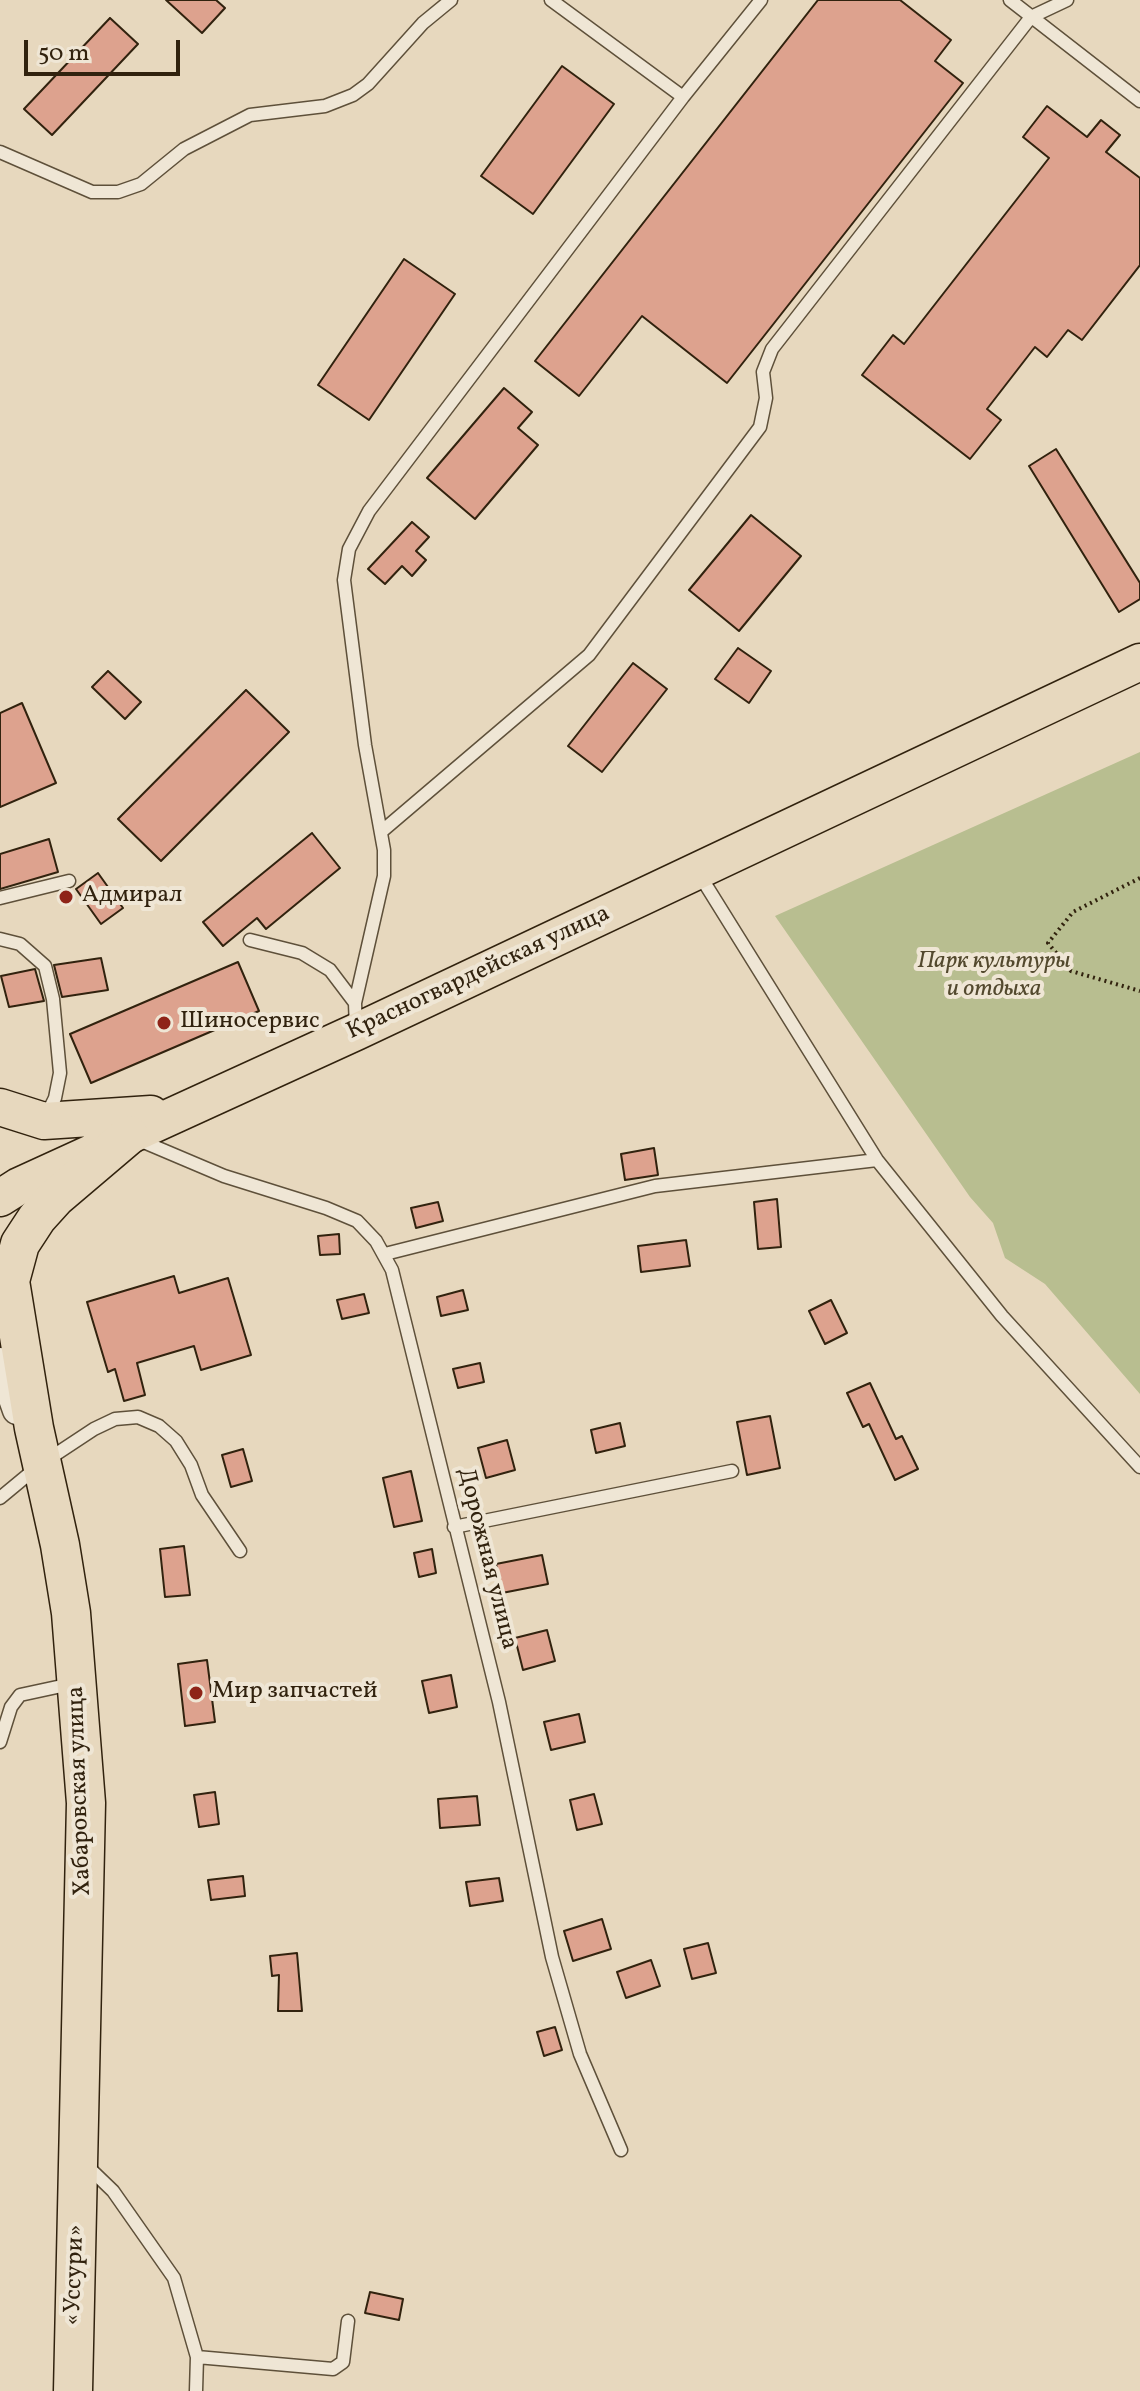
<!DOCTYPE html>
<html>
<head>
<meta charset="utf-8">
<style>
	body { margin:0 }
	#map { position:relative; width:1140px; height:2391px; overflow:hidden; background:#e7d8be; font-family:Vollkorn,serif }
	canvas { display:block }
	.scale { position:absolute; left:24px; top:40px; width:156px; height:36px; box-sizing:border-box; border:4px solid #31220e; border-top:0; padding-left:10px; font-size:24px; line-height:28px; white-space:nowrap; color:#31220e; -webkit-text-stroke:6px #efe6d5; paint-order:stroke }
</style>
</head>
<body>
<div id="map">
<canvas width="1140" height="2391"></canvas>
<div class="scale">50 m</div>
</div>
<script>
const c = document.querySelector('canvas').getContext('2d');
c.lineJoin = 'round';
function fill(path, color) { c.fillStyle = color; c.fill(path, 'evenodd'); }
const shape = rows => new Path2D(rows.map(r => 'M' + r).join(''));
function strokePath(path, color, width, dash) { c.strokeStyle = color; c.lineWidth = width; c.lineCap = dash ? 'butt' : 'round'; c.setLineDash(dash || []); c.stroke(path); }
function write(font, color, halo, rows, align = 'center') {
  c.font = font + ' Vollkorn,serif'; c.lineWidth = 8; c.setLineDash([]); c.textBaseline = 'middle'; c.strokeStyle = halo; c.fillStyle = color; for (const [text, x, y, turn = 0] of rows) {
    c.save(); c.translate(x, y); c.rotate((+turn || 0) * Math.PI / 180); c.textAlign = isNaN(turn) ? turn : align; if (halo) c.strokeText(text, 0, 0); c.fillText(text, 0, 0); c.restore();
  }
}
const green = shape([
	[1140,752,1140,1394,1045,1284,1005,1258,993,1223,970,1197,775,916]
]);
const building = shape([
	[166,0,216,0,225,8,202,33,166,0],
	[818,0,900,0,951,40,935,61,963,83,727,383,642,316,579,396,535,361,818,0],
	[110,18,138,44,52,135,24,109,110,18],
	[562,66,614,104,533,214,481,176,562,66],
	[1047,106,1087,137,1101,120,1120,135,1106,152,1140,178,1140,265,1082,340,1068,330,1047,357,1035,347,987,409,1001,420,970,459,862,375,893,335,904,344,1049,158,1023,137,1047,106],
	[404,259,455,294,369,420,318,385,404,259],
	[504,388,532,412,518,428,538,445,475,519,427,478,504,388],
	[1056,449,1140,583,1140,599,1119,612,1029,466,1056,449],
	[751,515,801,556,739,631,689,590,751,515],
	[412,522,429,537,416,551,426,560,412,576,402,566,385,584,368,569,412,522],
	[738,648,771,671,749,703,715,679,738,648],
	[633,663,667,689,602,772,568,746,633,663],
	[108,671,141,702,125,719,92,687,108,671],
	[246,690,289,732,161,861,118,819,246,690],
	[22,703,56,783,0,807,0,713,22,703],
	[312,833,340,868,266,929,257,918,223,946,203,922,312,833],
	[49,839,58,872,0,889,0,854,49,839],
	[98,873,123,908,101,924,76,889,98,873],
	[101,958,108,990,62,997,54,965,101,958],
	[238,962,259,1011,91,1083,70,1034,238,962],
	[35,969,44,1001,9,1007,1,976,35,969],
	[654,1148,658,1175,625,1180,621,1154,654,1148],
	[777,1199,781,1247,758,1249,754,1202,777,1199],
	[438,1202,443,1221,416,1228,411,1208,438,1202],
	[339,1234,340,1254,320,1255,318,1236,339,1234],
	[686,1240,690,1266,641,1272,638,1246,686,1240],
	[174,1276,179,1293,228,1278,251,1355,201,1370,194,1346,137,1363,145,1395,124,1401,115,1369,108,1372,87,1302,174,1276],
	[463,1290,468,1310,441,1316,437,1297,463,1290],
	[364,1294,369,1313,342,1319,337,1300,364,1294],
	[831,1300,847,1333,825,1344,809,1311,831,1300],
	[480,1363,484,1382,458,1388,453,1369,480,1363],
	[870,1383,896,1439,902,1436,918,1469,895,1480,869,1424,863,1427,847,1393,870,1383],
	[770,1416,780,1468,747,1475,737,1422,770,1416],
	[620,1423,625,1446,596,1453,591,1430,620,1423],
	[507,1440,515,1470,486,1478,478,1448,507,1440],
	[243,1449,252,1481,231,1487,222,1455,243,1449],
	[411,1471,422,1521,394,1527,383,1478,411,1471],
	[184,1546,190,1595,165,1597,160,1549,184,1546],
	[432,1549,436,1573,419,1577,414,1553,432,1549],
	[542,1555,548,1584,502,1593,496,1564,542,1555],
	[547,1630,555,1661,523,1670,515,1638,547,1630],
	[207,1660,215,1722,185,1726,178,1664,207,1660],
	[451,1675,457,1707,429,1713,422,1681,451,1675],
	[579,1714,585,1742,551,1750,544,1722,579,1714],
	[215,1792,219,1824,199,1827,194,1795,215,1792],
	[594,1794,602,1824,577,1830,570,1800,594,1794],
	[477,1796,480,1825,440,1828,438,1799,477,1796],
	[243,1876,245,1896,211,1900,208,1880,243,1876],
	[499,1878,503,1901,470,1906,466,1882,499,1878],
	[602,1919,611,1949,573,1961,564,1931,602,1919],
	[708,1943,716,1973,692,1979,684,1949,708,1943],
	[297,1953,302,2011,278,2011,279,1975,272,1976,270,1956,297,1953],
	[651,1960,660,1986,626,1998,617,1972,651,1960],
	[555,2027,562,2050,544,2056,537,2032,555,2027],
	[370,2292,403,2299,399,2320,365,2313,370,2292]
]);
const path = shape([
	[1140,878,1073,912,1048,943,1071,971,1140,991]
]);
const service = shape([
	[551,0,683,97],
	[1010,0,1140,101],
	[0,152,92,192,118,192,141,184,184,149,250,115,325,106,353,95,368,84,423,23,451,0],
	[381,832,589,655,760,427,766,398,763,372,772,349,1031,17,1067,0],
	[699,874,877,1160,1002,1316,1140,1467],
	[0,898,69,881],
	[0,939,20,944,45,966,53,999,60,1073,55,1098,47,1114],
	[250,940,302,953,330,970,355,1003,356,1029],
	[355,1003,384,876,384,850,365,745,344,580,349,549,369,511,683,97,761,0],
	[139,1140,224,1176,326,1208,357,1221,376,1241,392,1270,499,1702,552,1957,580,2054,621,2150],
	[385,1254,655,1186,877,1160],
	[0,1498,41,1464,94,1429,115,1419,138,1417,159,1426,176,1441,191,1465,202,1495,240,1551],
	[454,1527,732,1471],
	[0,1742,11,1707,20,1695,71,1684],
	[86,2165,113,2191,174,2278,197,2357,196,2391],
	[197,2357,333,2369,343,2362,348,2321]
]);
const tertiary = shape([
	[0,1362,17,1410]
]);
const primary = shape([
	[0,1107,44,1121,151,1114],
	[0,1198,19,1186,356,1032,1140,662]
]);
const trunk = shape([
	[73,2391,86,1803,71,1613,60,1545,34,1428,10,1281,20,1244,37,1218,56,1197,129,1135]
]);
const markers = [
	[66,897,8,"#8f2418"],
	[164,1023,8,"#8f2418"],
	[196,1693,8,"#8f2418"]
];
const poiNames = [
	["Адмирал",82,897],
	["Шиносервис",180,1023],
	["Мир запчастей",212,1693]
];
const parkNames = [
	["Парк культуры",994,963],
	["и отдыха",994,991]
];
const streetNames = [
	["Красногвардейская улица",479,974,-25],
	["Дорожная улица",486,1559,76],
	["Хабаровская улица",81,1791,-92],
	["«Уссури»",76,2275,-88]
];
fill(green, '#b8be90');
fill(building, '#dda28e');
strokePath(building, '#31220e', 2);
strokePath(service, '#5e503a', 15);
strokePath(tertiary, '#5e503a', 31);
strokePath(primary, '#31220e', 39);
strokePath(trunk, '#31220e', 41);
strokePath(path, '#31220e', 4, [2, 4]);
strokePath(service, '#efe6d5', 12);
strokePath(tertiary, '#efe6d5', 28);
strokePath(primary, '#e7d8be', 36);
strokePath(trunk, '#e7d8be', 38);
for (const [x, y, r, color] of markers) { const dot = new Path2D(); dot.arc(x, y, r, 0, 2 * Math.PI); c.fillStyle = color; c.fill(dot); strokePath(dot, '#efe6d5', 3); }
write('24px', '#31220e', '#efe6d5', poiNames, 'left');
write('italic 24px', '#53492e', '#efe6d5', parkNames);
write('24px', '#31220e', '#efe6d5', streetNames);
</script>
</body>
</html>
